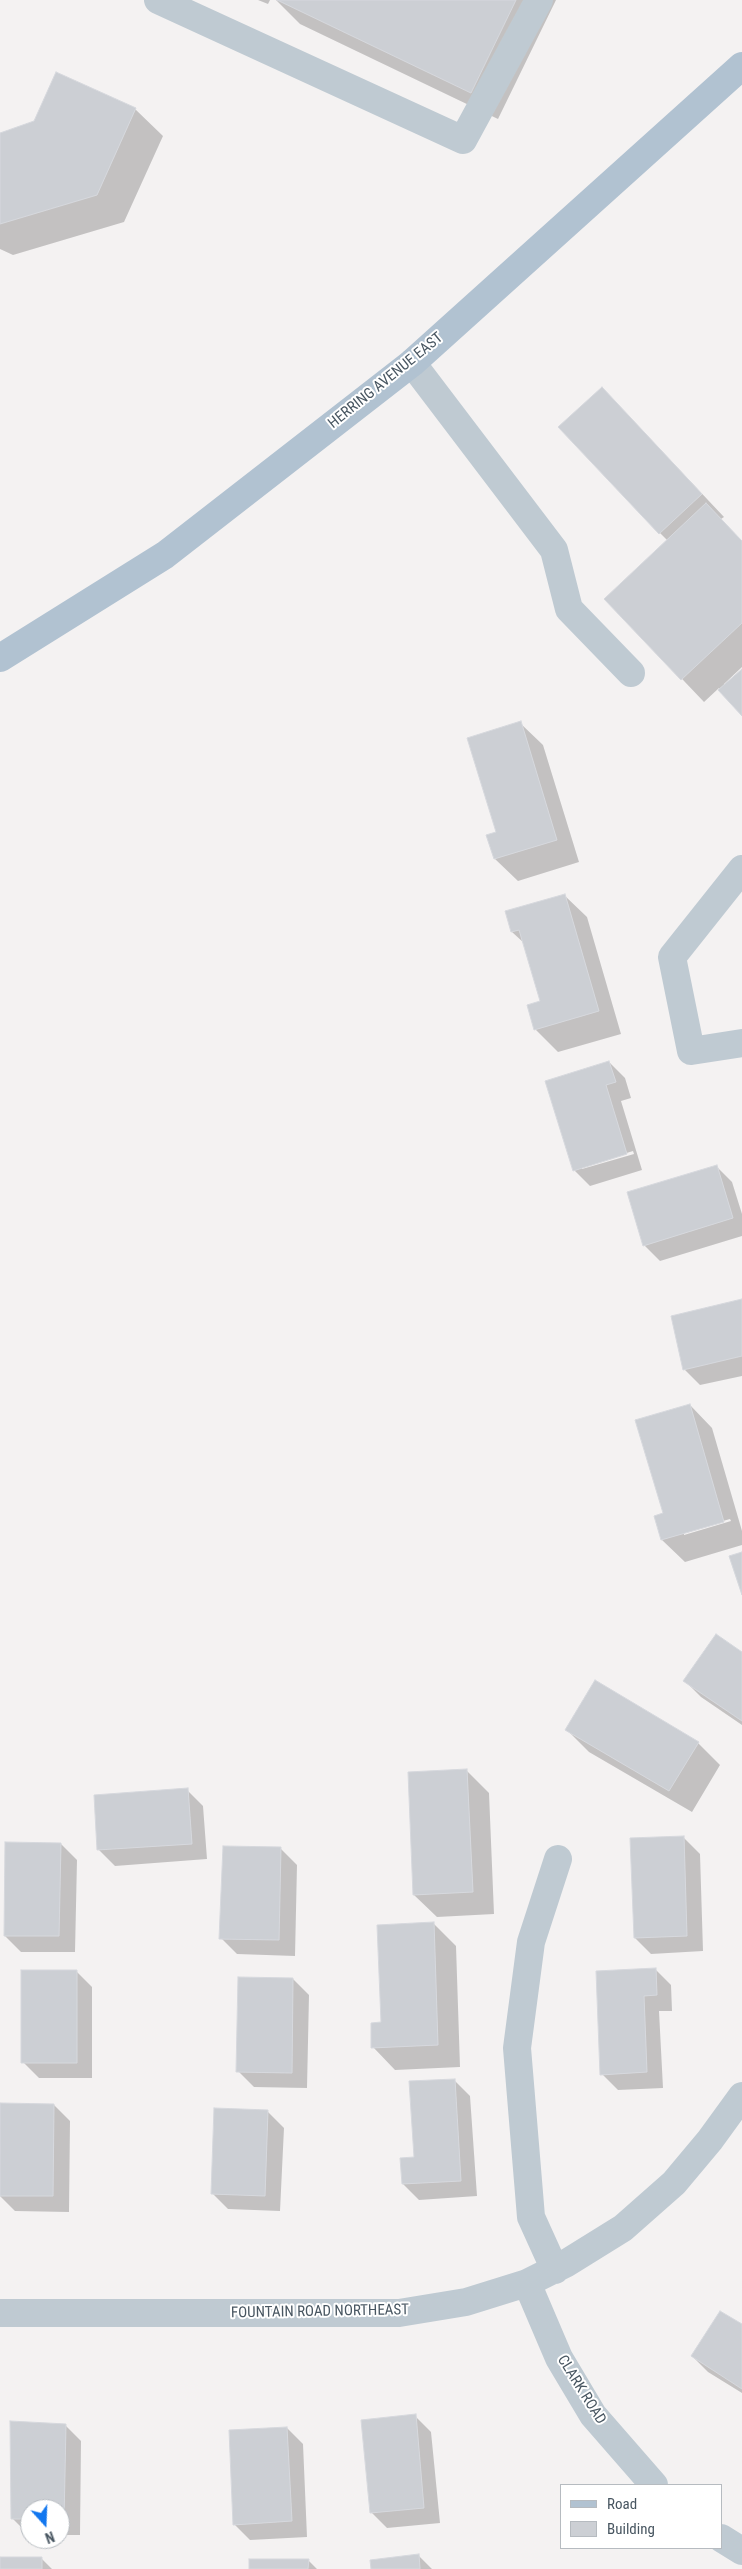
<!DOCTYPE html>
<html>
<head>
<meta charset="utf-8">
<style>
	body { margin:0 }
	#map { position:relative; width:742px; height:2569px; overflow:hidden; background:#f4f2f2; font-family:"Roboto Condensed",sans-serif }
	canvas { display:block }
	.legend { position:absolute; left:560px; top:2484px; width:162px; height:65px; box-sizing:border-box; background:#fff; border:1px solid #b6bbc0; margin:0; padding:6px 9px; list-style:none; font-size:15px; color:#485661 }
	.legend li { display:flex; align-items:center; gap:10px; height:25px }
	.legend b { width:25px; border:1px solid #b6bbc0 }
	.north { position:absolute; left:20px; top:2499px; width:50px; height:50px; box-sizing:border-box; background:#fff; border:1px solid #b6bbc0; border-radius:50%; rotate:160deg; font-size:14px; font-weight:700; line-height:20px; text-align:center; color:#485661 }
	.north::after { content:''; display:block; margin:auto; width:18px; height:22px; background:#1277ef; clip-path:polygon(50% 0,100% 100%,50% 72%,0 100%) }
</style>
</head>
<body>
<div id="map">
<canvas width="742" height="2569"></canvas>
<ul class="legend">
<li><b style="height:6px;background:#b1c2d1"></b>Road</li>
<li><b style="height:14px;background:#cccfd4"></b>Building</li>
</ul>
<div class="north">N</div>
</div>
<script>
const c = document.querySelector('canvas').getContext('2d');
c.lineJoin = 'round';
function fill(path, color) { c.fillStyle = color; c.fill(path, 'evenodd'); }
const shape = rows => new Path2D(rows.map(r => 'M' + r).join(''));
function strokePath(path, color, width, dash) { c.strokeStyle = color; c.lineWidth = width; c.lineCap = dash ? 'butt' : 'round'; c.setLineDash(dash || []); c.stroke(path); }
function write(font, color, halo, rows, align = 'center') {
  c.font = font + ' "Roboto Condensed",sans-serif'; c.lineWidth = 4; c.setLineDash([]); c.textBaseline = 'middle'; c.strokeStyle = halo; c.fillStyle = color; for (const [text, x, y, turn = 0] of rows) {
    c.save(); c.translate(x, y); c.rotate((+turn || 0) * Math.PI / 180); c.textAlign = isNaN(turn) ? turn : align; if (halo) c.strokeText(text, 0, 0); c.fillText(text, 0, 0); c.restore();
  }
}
const shadow = shape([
	[258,0,270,0,268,4],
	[276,0,556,0,498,119,300,24],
	[135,109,163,136,124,222,13,255,0,249,0,134],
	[624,411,724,517,721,519,742,542,742,667,724,684,725,686,742,671,742,714,719,688,704,702,606,599,668,541,660,533],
	[520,723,543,745,579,862,518,881,495,859,498,833],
	[564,895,587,917,621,1034,558,1052,536,1030,529,1005,541,1002,524,943,512,932,506,912],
	[609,1062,625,1078,631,1098,621,1101,642,1170,590,1186,574,1170],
	[633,1151,634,1154,582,1169,582,1167],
	[716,1166,732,1182,742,1214,742,1236,660,1261,644,1245],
	[742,1301,742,1376,700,1385,684,1369],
	[690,1405,712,1428,742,1531,742,1545,685,1562,662,1540,664,1514],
	[730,1519,731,1521,684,1535,684,1532],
	[742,1654,742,1725,701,1697,685,1681],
	[567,1730,698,1743,720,1765,692,1812,589,1752],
	[467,1771,489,1793,494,1914,437,1917,414,1895],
	[187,1790,203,1806,207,1859,115,1866,99,1850],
	[684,1838,700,1854,703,1951,651,1954,635,1938],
	[61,1844,77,1860,75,1952,21,1952,5,1936],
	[281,1849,297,1865,295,1956,237,1954,221,1938],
	[434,1924,456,1946,460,2067,395,2070,373,2047,382,2024],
	[655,1969,671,1985,672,2011,659,2011,663,2088,618,2090,602,2074],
	[76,1971,92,1987,92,2078,39,2078,23,2062],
	[293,1979,309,1995,307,2088,254,2087,238,2071],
	[454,2080,470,2096,477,2196,419,2200,403,2184],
	[0,2105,54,2105,70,2121,69,2212,15,2211,0,2196],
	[268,2112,284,2128,280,2211,228,2209,212,2193],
	[742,2325,742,2393,708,2372,692,2356],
	[415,2416,431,2432,440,2523,387,2528,371,2512],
	[65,2425,81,2441,80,2535,60,2535,60,2509,30,2509,30,2534,28,2534,12,2518],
	[287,2428,303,2444,307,2537,250,2540,234,2524],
	[418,2555,432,2569,373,2569],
	[41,2558,52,2569,0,2569,0,2559],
	[308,2560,317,2569,250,2569]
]);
const building = shape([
	[277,0,516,0,471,93,277,0],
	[56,72,136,108,97,195,0,224,0,133,34,121,56,72],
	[602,387,702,494,659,534,558,427,602,387],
	[706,503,742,541,742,623,681,680,604,599,706,503],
	[742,669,742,716,718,690,742,669],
	[521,721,557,840,494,859,486,835,496,832,467,738,521,721],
	[565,894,599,1011,534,1030,527,1005,540,1001,519,930,511,932,505,911,565,894],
	[609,1061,616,1082,606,1085,627,1154,573,1171,545,1081,609,1061],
	[717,1165,733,1218,643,1246,627,1192,717,1165],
	[742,1299,742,1356,683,1370,671,1316,742,1299],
	[690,1404,724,1522,661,1540,654,1516,663,1513,635,1420,690,1404],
	[742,1552,742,1595,729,1556,742,1552],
	[716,1634,742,1652,742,1721,683,1681,716,1634],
	[595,1680,699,1742,669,1791,565,1730,595,1680],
	[467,1769,473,1892,413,1895,408,1772,467,1769],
	[188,1788,192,1844,97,1850,94,1795,188,1788],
	[684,1836,687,1936,634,1938,630,1838,684,1836],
	[5,1842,61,1843,59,1936,4,1936,5,1842],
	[223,1846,281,1847,279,1940,219,1939,223,1846],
	[434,1922,438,2045,371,2048,371,2023,381,2022,377,1925,434,1922],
	[656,1968,657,1995,644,1996,647,2072,600,2075,596,1971,656,1968],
	[21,1970,77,1970,77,2063,21,2063,21,1970],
	[238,1977,293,1978,292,2073,236,2072,238,1977],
	[455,2079,461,2181,402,2184,400,2158,414,2157,409,2081,455,2079],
	[0,2103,54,2104,53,2196,0,2196,0,2103],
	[214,2108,268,2110,265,2196,211,2194,214,2108],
	[720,2311,742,2324,742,2389,691,2356,720,2311],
	[416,2414,424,2508,370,2513,361,2420,416,2414],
	[10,2421,66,2424,64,2520,60,2520,60,2509,30,2509,30,2519,11,2519,10,2421],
	[287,2427,292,2521,233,2525,229,2430,287,2427],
	[419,2554,420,2569,371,2569,370,2560,419,2554],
	[0,2557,42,2557,42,2569,0,2569,0,2557],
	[249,2559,309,2559,308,2569,249,2569,249,2559]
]);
const minor = shape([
	[158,0,463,140,539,0],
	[412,363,554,550,569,609,631,673],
	[742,869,672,957,691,1051,742,1043],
	[555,2270,531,2217,517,2048,531,1942,558,1859],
	[527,2283,559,2358,593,2415,654,2485],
	[0,2313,399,2313,466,2302,527,2283,565,2264,623,2228,674,2183,710,2140,742,2096],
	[721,2538,742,2551]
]);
const major = shape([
	[0,658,165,555,412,363,742,66]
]);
const streetNames = [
	["HERRING AVENUE EAST",386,381,-39],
	["FOUNTAIN ROAD NORTHEAST",320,2312,-1],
	["CLARK ROAD",581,2390,58]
];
fill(shadow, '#0003');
fill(building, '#cccfd4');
strokePath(building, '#d6d8dd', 1);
strokePath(minor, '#bfcad2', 28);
strokePath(major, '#b1c2d1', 28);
write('15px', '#485661', '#fff', streetNames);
</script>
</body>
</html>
